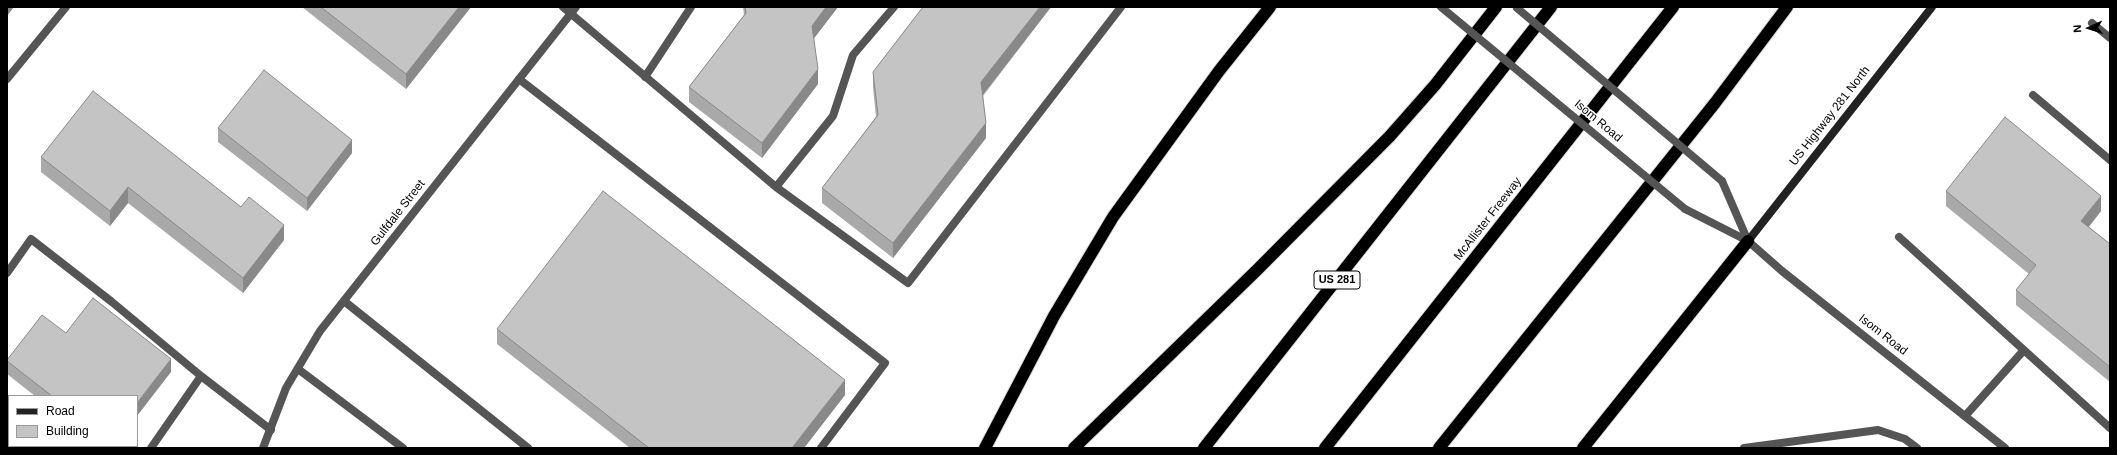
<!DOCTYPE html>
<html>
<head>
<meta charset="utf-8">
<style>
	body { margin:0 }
	#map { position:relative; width:2117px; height:455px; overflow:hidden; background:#fff; font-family:Arial,sans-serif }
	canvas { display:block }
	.frame { position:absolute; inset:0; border:8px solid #000; pointer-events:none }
	.legend { position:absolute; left:8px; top:395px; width:130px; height:52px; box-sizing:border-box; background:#fff; border:1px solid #999; margin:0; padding:5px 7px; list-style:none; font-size:12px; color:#000 }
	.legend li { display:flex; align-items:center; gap:8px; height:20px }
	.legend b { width:20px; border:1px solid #999 }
	.north { position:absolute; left:2069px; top:8px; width:40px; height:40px; -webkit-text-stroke:3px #fff; paint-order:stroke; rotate:267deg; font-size:11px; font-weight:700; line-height:16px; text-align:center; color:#000 }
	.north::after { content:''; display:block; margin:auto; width:14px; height:18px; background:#000; clip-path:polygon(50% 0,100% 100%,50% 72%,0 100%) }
</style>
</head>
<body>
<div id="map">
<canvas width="2117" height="455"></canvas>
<div class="frame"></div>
<ul class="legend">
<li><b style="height:5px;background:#222"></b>Road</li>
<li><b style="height:11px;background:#c4c4c4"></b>Building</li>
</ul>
<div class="north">N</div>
</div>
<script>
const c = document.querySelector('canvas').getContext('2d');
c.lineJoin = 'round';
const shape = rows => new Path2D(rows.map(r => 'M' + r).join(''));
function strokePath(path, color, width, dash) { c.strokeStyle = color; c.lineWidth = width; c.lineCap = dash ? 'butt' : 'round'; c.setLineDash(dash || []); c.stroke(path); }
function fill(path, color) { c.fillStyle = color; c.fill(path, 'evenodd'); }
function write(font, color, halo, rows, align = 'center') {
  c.font = font + ' Arial,sans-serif'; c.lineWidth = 3; c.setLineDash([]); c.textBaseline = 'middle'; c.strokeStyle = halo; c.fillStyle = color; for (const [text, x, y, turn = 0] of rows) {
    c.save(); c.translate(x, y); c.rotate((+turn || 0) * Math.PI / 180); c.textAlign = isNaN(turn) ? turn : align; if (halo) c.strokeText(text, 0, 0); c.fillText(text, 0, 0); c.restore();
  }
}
const service = shape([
	[563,7,776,187,833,116,853,55,894,7],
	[2092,23,2110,38],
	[645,77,691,7],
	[7,79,66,7],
	[519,79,885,363,821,448],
	[2033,95,2110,160],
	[776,187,908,283,1121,7],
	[1899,237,2110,428],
	[7,273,31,239,112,302,201,376],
	[344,301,528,448],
	[298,369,403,448],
	[7,408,9,409],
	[1966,415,2024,350],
	[53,446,55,448],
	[151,448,201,376,271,430],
	[1744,448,1878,430,1905,439,1917,448]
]);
const minor = shape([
	[263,448,286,388,320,331,576,7]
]);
const tertiary = shape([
	[1722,181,1748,241],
	[1685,209,1748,241,1782,271,2005,448]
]);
const secondary = shape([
	[1748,241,1932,7]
]);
const motorway = shape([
	[985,448,1054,316,1113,217,1219,71,1270,7],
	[1074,448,1258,269,1390,136,1435,85,1496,7],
	[1204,448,1551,7],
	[1325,448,1673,7],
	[1439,448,1715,103,1787,7],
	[1583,448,1748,241]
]);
const tertiaryBridge = shape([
	[1441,7,1685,209],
	[1517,8,1722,181]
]);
const wall = shape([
	[302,7,471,7,406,89],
	[743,7,838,7,814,38,818,84,762,158,689,102,689,87,744,15],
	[923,7,1051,7,983,96,986,138,893,258,822,203,822,188,876,117,873,87,873,72],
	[218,128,352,153,307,211,218,142],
	[41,157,241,207,284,240,243,293,128,203,110,226,41,172],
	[1946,191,2101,211,2089,227,2110,244,2110,382,2016,305,2016,290,2029,274,1946,206],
	[497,329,845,395,804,448,630,448,497,344],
	[66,333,171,372,137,396,35,396,7,374,7,360],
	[99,446,114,446,112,448,101,448]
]);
const shadedWall = shape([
	[7,7,14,7,7,16],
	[459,7,471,7,406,89,406,74],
	[826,7,838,7,812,41,812,26],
	[1040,7,1051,7,981,97,981,82],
	[818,69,818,84,762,158,762,143],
	[986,123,986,138,893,258,893,243],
	[352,140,352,153,307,211,307,198],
	[128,187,128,203,110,226,110,211],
	[2101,196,2101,211,2081,236,2081,221],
	[284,225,284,240,243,293,243,278],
	[171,359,171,372,137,416,137,403],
	[845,380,845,395,804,448,792,448],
	[108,446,114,446,112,448,108,448]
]);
const building = shape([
	[321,7,459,7,406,74,321,7],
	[745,7,826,7,812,26,818,69,762,143,689,87,746,13,745,7],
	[923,7,1040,7,981,82,986,123,893,243,822,188,878,115,873,72,923,7],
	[264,70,352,140,307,198,218,128,264,70],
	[93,91,241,207,249,197,284,225,243,278,128,187,110,211,41,157,93,91],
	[2005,117,2101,196,2081,221,2110,244,2110,367,2016,290,2036,265,1946,191,2005,117],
	[603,191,845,380,792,448,649,448,497,329,603,191],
	[93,298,171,359,137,403,137,396,52,396,7,361,7,360,42,315,66,333,93,298],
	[7,425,9,427,9,446,33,446,36,448,7,448,7,425]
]);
const shields = [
	[1337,280,46]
];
const shieldNames = [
	["US 281",1337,280]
];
const streetNames = [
	["US Highway 281 North",1830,116,-52],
	["Isom Road",1598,121,40],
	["Gulfdale Street",398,213,-52],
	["McAllister Freeway",1488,219,-52],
	["Isom Road",1883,335,38]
];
strokePath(motorway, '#dbdbdb', 14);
strokePath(service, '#555', 8);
strokePath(minor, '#555', 8);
strokePath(tertiary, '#555', 8);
strokePath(secondary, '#222', 8);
strokePath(motorway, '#000', 12);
strokePath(tertiaryBridge, '#555', 8);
fill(wall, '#a9a9a9');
fill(shadedWall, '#898989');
fill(building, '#c4c4c4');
strokePath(building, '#898989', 1);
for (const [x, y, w] of shields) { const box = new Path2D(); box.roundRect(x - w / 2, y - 9, w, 18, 3); c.fillStyle = '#fff'; c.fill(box); strokePath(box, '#000', 1); }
write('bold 11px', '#000', null, shieldNames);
write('12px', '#000', '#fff', streetNames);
</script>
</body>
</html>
